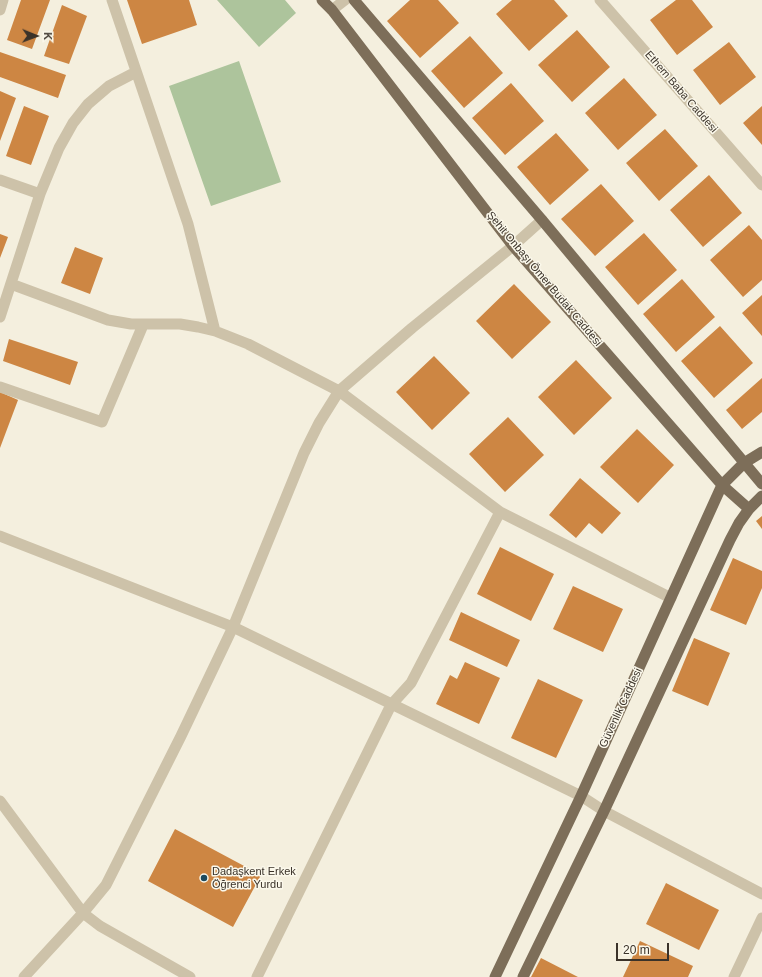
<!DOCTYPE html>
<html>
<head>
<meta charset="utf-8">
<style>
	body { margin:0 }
	#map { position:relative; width:762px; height:977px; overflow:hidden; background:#f4efde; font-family:Arial,sans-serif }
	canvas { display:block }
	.north { position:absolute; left:16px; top:16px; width:40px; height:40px; -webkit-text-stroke:3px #fbf8eb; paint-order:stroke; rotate:91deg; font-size:11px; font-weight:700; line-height:16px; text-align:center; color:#3a3229 }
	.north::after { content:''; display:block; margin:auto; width:14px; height:18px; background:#3a3229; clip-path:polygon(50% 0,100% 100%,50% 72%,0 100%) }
	.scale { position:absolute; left:616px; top:943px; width:53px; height:18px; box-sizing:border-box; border:2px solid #3a3229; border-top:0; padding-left:5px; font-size:12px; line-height:14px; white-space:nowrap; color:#3a3229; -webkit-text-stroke:3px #fbf8eb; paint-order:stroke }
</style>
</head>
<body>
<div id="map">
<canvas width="762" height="977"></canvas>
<div class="north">K</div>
<div class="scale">20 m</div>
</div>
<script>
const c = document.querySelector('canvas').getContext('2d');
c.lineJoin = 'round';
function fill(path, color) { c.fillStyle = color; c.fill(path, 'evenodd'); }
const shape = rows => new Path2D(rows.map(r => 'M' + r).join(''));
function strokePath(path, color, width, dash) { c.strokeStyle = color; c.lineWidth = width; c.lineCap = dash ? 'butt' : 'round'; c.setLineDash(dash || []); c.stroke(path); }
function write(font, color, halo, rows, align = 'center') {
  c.font = font + ' Arial,sans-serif'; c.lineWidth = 3; c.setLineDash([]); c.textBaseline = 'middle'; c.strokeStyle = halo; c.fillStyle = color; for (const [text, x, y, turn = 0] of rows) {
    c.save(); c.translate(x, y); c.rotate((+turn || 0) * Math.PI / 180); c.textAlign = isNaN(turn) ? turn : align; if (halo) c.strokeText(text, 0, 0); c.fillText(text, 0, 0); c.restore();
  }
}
const green = shape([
	[217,0,285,0,296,13,259,47],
	[239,61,281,182,211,206,169,86]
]);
const building = shape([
	[21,0,50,0,32,49,7,40],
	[127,0,189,0,197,25,142,44],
	[410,0,438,0,459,23,420,58,387,21],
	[512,0,554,0,568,16,529,51,496,14],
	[676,0,692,0,713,27,677,55,650,20],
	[62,5,87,16,69,64,44,56],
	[577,30,610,67,572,102,538,65],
	[470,36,503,73,464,108,431,71],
	[729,42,756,77,720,105,693,70],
	[0,52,66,75,58,98,0,77],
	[624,78,657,115,618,150,585,113],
	[511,83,544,121,505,155,472,118],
	[0,91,16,98,0,141],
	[24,106,49,116,31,165,6,156],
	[762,106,762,145,743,123],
	[665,129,698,166,659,201,626,163],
	[556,133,589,170,550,205,517,167],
	[709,175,742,213,703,247,670,210],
	[601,184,634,221,595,256,561,219],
	[749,225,762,240,762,280,743,297,710,260],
	[644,233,677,270,638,305,605,267],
	[0,234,8,237,0,258],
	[75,247,103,258,90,294,61,283],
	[682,279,715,317,676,352,643,314],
	[514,284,551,322,512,359,476,321],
	[762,295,762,336,742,313],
	[720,326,753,363,714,398,681,361],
	[9,339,78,362,70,385,3,361],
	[434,356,470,393,432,430,396,392],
	[576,360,612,398,574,435,538,397],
	[762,378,762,412,742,429,726,410],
	[0,392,18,400,0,448],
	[508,417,544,455,505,492,469,454],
	[637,429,674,465,638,503,600,467],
	[580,478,621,513,602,534,589,523,576,538,549,515],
	[762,516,762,529,756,521],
	[500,547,554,574,531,621,477,594],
	[733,558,762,571,762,588,746,625,710,610],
	[573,586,623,609,603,652,553,629],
	[461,612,520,640,507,667,449,640],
	[694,638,730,653,708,706,672,691],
	[465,662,500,678,479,724,436,704,450,675,457,679],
	[538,679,583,700,556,758,511,738],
	[175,829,261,875,233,927,148,881],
	[666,883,719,910,699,950,646,924],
	[640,941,693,966,688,977,623,977],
	[541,958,578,977,531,977]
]);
const minor = shape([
	[112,0,188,224,215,331],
	[0,10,3,0],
	[332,10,345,0],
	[0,180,40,194],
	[11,284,108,320,131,324,180,324,198,327,215,331,248,344,339,391,500,512,671,598],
	[0,317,40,194,59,148,73,123,88,104,109,86,136,72],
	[0,387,102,422,143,325],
	[0,536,233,627,581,796,604,811,762,894],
	[0,801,83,913,100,926,190,977],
	[24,977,83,913,106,885,181,736,233,627,304,453,319,423,339,391,412,328,513,246,542,220],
	[257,977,391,705,411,683,500,512],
	[734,977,762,918]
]);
const tertiary = shape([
	[600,0,762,185]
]);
const primary = shape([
	[322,0,332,10,513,246,534,270,722,485,749,509],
	[354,0,542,220,762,484],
	[495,977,581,796,722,485,744,463,762,452],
	[523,977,604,811,730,540,739,523,749,509,762,496]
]);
const markers = [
	[204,878,4,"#1c4a5e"]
];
const streetNames = [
	["Ethem Baba Caddesi",681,92,49],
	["Şehit Onbaşı Ömer Budak Caddesi",544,279,50],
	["Güvenlik Caddesi",621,708,-65]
];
const poiNames = [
	["Dadaşkent Erkek",212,872],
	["Öğrenci Yurdu",212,885]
];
fill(green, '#adc49c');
fill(building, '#cd8643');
strokePath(minor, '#cdc2a9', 11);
strokePath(tertiary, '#cdc2a9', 11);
strokePath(primary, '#7d6e59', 11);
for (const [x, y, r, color] of markers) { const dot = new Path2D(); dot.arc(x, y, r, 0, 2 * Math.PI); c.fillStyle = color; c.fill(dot); strokePath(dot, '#fbf8eb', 1.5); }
write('11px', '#3a3229', '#fbf8eb', streetNames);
write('11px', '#3a3229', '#fbf8eb', poiNames, 'left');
</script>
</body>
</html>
